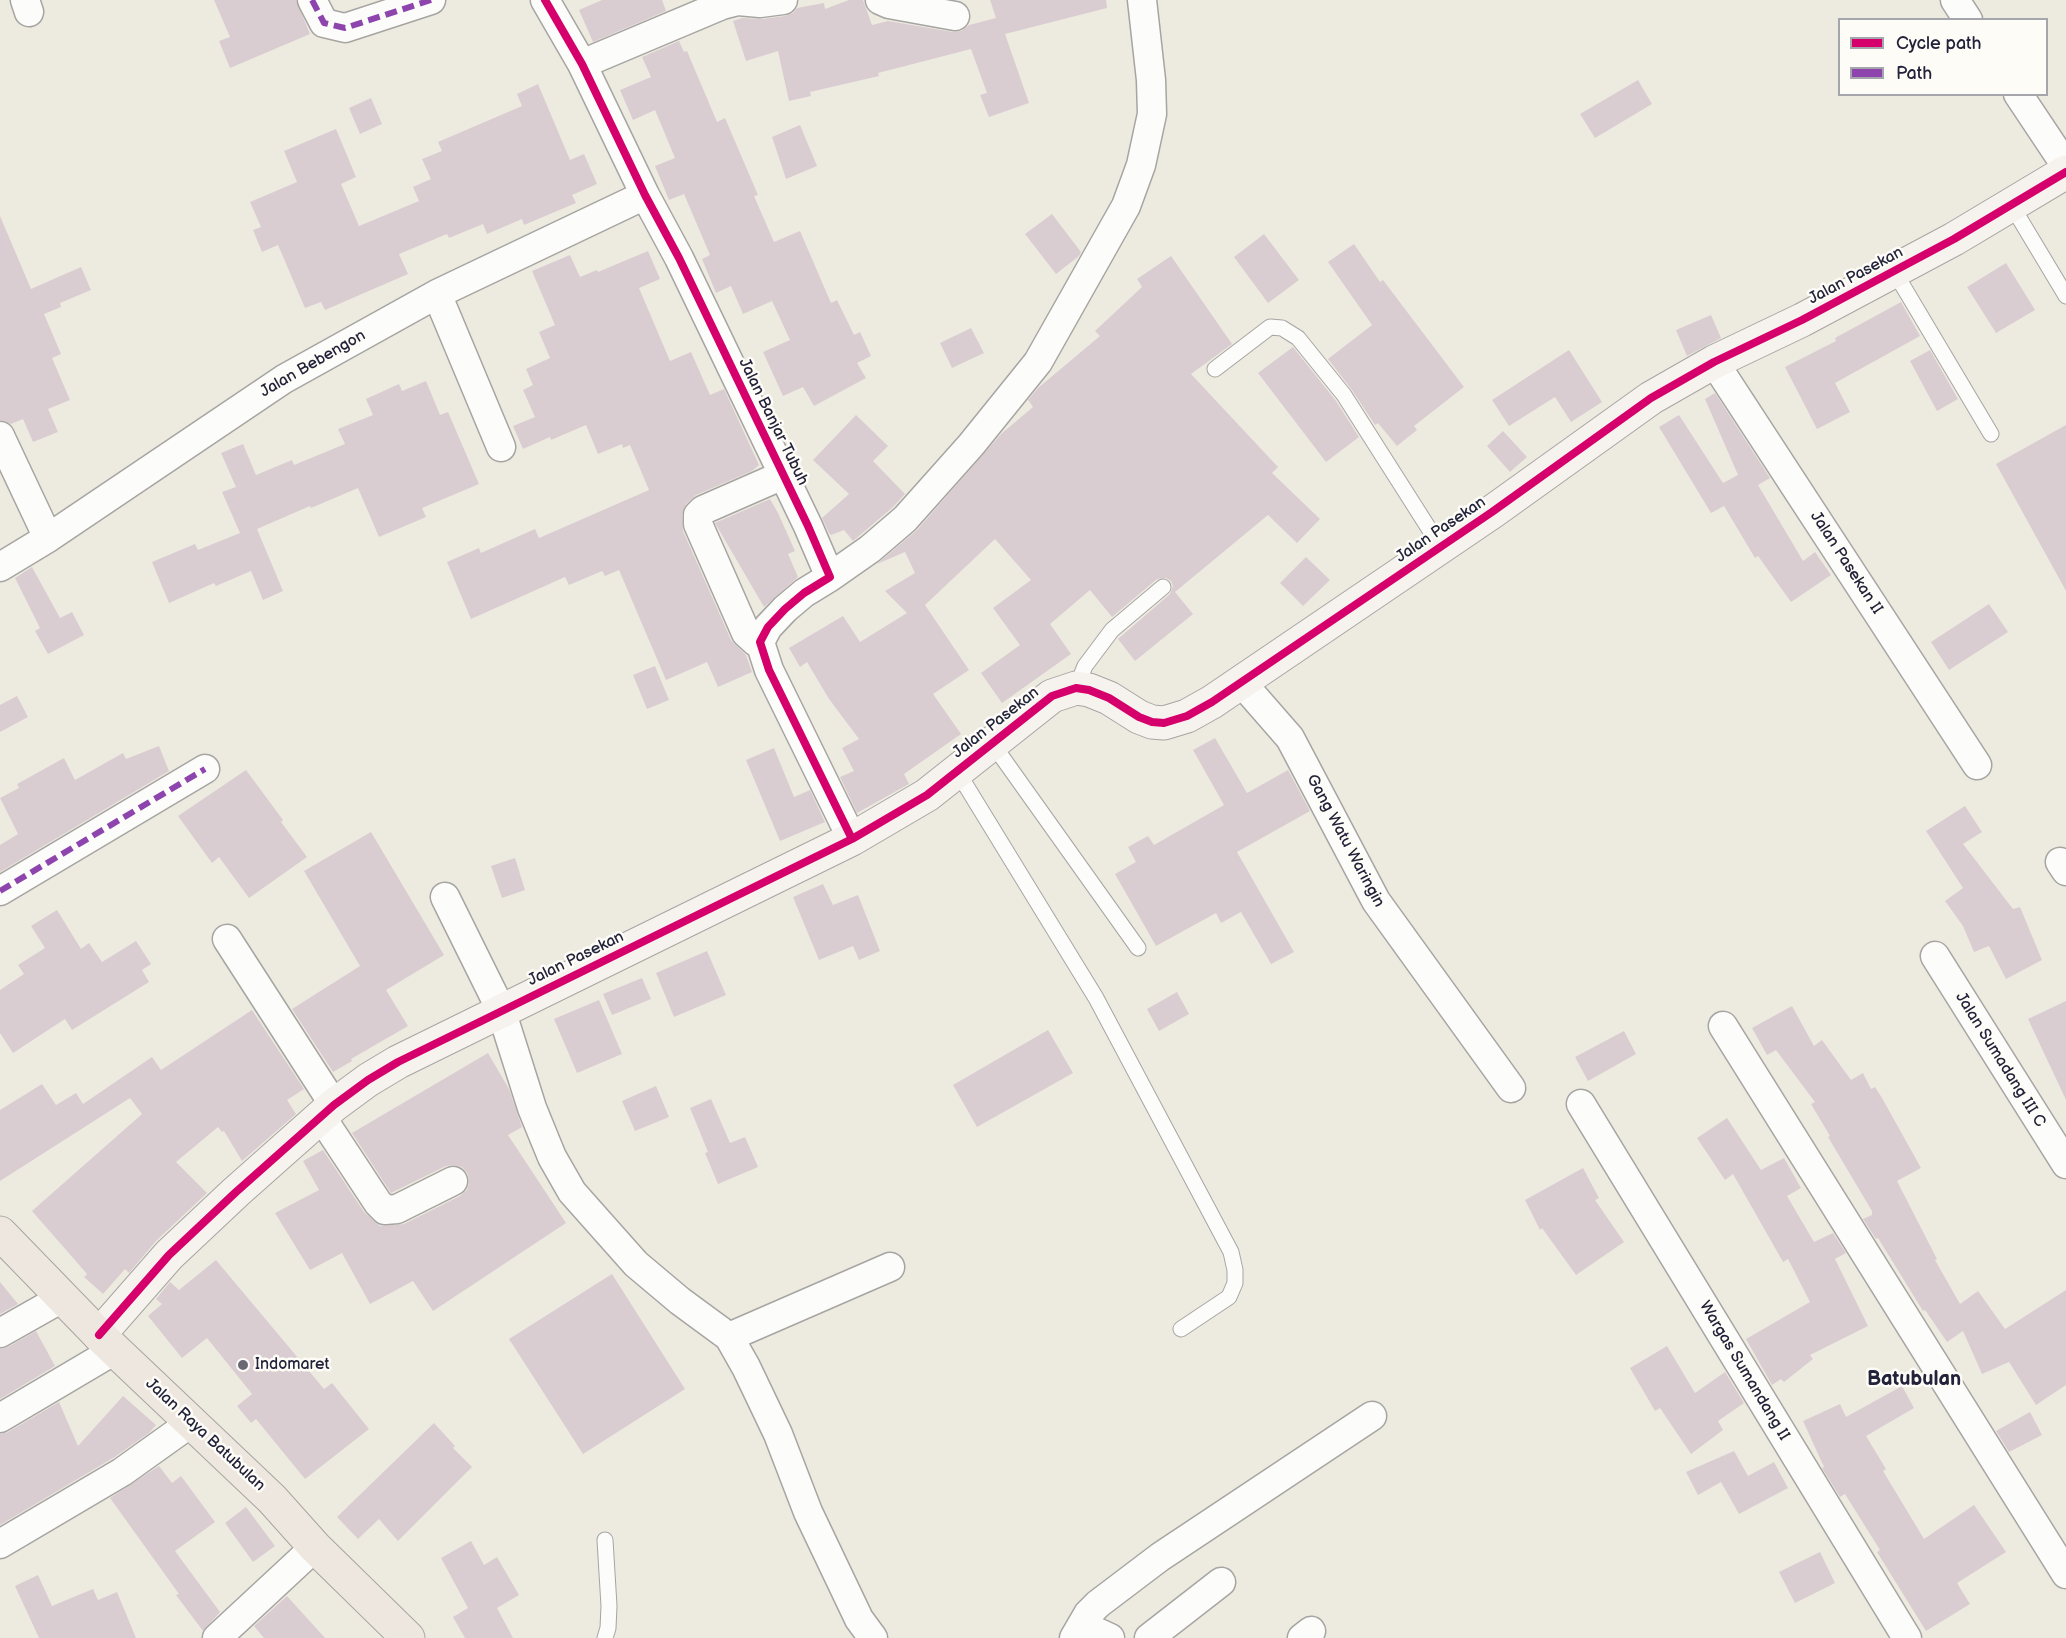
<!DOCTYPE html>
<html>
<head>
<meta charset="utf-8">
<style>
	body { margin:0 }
	#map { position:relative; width:2066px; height:1638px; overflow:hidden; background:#edeae0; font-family:"Balsamiq Sans",sans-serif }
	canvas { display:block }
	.legend { position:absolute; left:1838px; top:18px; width:210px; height:78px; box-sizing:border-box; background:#fdfcf7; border:2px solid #a5a5ac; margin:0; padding:8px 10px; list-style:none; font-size:18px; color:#22223b }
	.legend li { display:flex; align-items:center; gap:12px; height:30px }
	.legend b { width:30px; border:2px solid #a5a5ac }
</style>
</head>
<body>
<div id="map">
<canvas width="2066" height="1638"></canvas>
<ul class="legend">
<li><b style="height:8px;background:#d6006c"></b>Cycle path</li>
<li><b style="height:8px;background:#8e44ad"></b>Path</li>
</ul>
</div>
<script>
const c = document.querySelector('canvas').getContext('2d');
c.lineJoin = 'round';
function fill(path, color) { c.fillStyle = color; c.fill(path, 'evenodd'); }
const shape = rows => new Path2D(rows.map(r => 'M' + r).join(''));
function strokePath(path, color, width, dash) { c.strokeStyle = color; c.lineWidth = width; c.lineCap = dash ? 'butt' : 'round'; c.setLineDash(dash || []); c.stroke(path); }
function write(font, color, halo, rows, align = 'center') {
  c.font = font + ' "Balsamiq Sans",sans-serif'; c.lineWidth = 5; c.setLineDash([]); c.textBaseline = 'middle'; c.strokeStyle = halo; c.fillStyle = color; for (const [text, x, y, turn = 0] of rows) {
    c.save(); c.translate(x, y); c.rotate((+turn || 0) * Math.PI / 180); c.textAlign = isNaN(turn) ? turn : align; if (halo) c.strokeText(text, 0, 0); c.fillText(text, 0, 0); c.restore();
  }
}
const building = shape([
	[214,0,296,0,310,34,230,68,219,41,230,37],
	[602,0,662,0,666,11,593,42,579,10],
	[849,0,863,0,872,25,888,21,953,32,961,31,969,25,996,18,990,0,1106,0,1107,8,1005,34,1029,103,989,117,980,95,987,93,971,49,878,73,879,76,810,92,811,96,789,101,778,51,746,61,733,21,742,18,762,19,785,16,793,13,797,8,824,3,825,9],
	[679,41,684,52,687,51,717,122,725,118,758,195,754,196,774,242,800,231,831,303,837,300,854,335,860,332,871,356,857,363,866,378,814,406,803,387,783,396,763,352,790,340,772,301,743,314,731,286,716,293,702,259,710,255,684,194,669,200,655,166,675,158,655,110,633,120,620,90,651,77,642,57],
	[1638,80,1652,104,1595,138,1580,114],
	[538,84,570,160,584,154,597,184,572,195,576,203,524,225,522,219,487,234,483,224,449,238,447,234,399,254,408,274,325,310,321,302,305,308,278,245,262,252,253,230,261,227,250,202,297,182,284,151,336,129,356,177,341,184,359,226,419,201,413,187,431,179,422,159,442,151,438,142,522,106,517,94],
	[371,98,382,124,360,134,349,108],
	[800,125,817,166,786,179,772,137],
	[1052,214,1081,252,1079,256,1056,274,1025,234],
	[0,216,31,289,81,267,91,290,60,303,61,307,44,314,61,354,52,358,70,400,48,409,58,432,33,442,23,419,11,424,0,420],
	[1264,234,1299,280,1268,303,1234,257],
	[1354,244,1380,282,1383,280,1464,387,1414,426,1417,430,1397,446,1378,423,1375,425,1352,390,1328,359,1372,325,1328,262],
	[648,251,660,279,639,288,670,361,691,352,710,395,724,389,759,465,752,471,696,495,686,504,682,515,683,531,731,640,746,655,752,672,718,687,707,662,666,680,619,570,605,576,602,571,569,585,565,577,471,619,447,562,479,548,481,553,535,529,539,538,649,490,630,445,623,448,622,444,598,454,586,425,551,440,550,437,523,449,513,426,535,417,523,390,533,385,526,369,550,358,539,332,555,325,532,271,570,255,580,277,597,270,598,272],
	[1171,256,1232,344,1191,374,1278,467,1272,473,1320,519,1297,543,1268,515,1175,592,1193,614,1135,661,1118,639,1170,594,1173,586,1171,581,1166,578,1157,579,1112,617,1090,590,1050,624,1071,654,1002,703,981,673,1020,645,993,608,1031,580,995,539,925,605,969,670,933,694,961,734,904,774,909,784,857,813,840,777,854,771,842,748,859,739,829,699,807,662,800,667,789,648,843,616,860,642,907,613,885,591,915,573,905,552,877,564,917,530,1001,434,1033,407,1028,400,1038,388,1100,336,1095,331,1142,287,1137,279],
	[2006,263,2035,310,1996,333,1967,287],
	[1901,302,1920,336,1835,383,1850,412,1817,429,1785,367,1836,341,1835,338],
	[1711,315,1721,338,1687,356,1676,330],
	[971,328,984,353,952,368,940,343],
	[1293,347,1336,401,1359,437,1326,462,1258,373],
	[1569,350,1602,402,1571,422,1555,397,1509,426,1492,400],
	[1930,350,1958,399,1937,411,1910,361],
	[426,381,440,415,448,412,479,484,422,508,426,517,379,537,358,488,311,508,310,506,257,529,283,591,263,600,251,571,216,586,214,583,169,603,152,562,195,544,198,550,240,533,222,492,236,487,221,453,243,444,256,475,292,460,294,465,345,444,338,429,373,415,366,399,399,384,402,391],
	[1715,393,1770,478,1758,485,1803,561,1815,552,1831,575,1791,602,1758,556,1755,558,1724,506,1711,513,1659,427,1679,415,1723,483,1738,475,1705,399],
	[856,415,888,446,873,461,905,494,893,507,853,541,844,530,831,535,829,533,822,518,849,494,813,460],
	[2066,425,2066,591,1996,464],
	[1503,431,1527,457,1510,472,1487,446],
	[770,499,778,513,795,551,788,554,798,577,764,607,715,523],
	[1306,557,1330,580,1303,606,1280,583],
	[32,567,60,618,72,612,84,635,48,654,35,631,40,628,15,578],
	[1989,604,2008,632,1949,670,1931,642],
	[655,666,669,700,647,709,633,675],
	[17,696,28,717,0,732,0,705],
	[1215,738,1247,793,1288,770,1310,811,1237,852,1294,952,1271,964,1241,912,1221,923,1216,913,1156,946,1115,874,1136,862,1128,847,1148,836,1154,845,1224,805,1193,750],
	[159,746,169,771,0,872,0,845,18,834,0,798,19,788,17,784,64,758,75,780,123,753,126,759],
	[774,748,794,797,810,790,825,822,780,841,746,760],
	[246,770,283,820,281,822,307,857,249,898,219,857,212,863,178,816],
	[1965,806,1982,832,1963,844,2013,909,2020,907,2042,960,2006,979,1989,946,1974,952,1963,926,1945,901,1963,888,1926,831],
	[371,832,444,955,386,990,408,1026,351,1059,352,1061,333,1072,292,1009,360,966,304,871],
	[515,858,525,890,502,898,491,866],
	[823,884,833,905,858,895,880,951,859,960,853,946,819,960,793,897],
	[57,910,81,949,89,943,102,962,136,941,151,964,142,970,149,982,72,1030,65,1019,13,1053,0,1033,0,990,24,974,18,965,45,948,31,926],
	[707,951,726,995,674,1017,656,973],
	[642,978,651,999,612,1015,603,994],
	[1177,992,1189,1014,1159,1031,1147,1009],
	[599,1000,622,1054,577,1073,554,1019],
	[2066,1001,2066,1100,2028,1019],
	[1792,1006,1814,1046,1822,1040,1851,1080,1863,1073,1871,1089,1875,1087,1882,1098,1921,1168,1897,1181,1937,1259,1935,1260,1960,1304,1978,1291,2005,1329,2066,1290,2066,1385,2036,1405,2009,1362,1982,1374,1963,1331,1947,1342,1925,1310,1923,1311,1878,1238,1876,1239,1863,1219,1872,1215,1872,1211,1828,1137,1830,1136,1811,1104,1815,1102,1776,1050,1767,1055,1752,1028],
	[252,1010,304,1089,287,1100,296,1114,242,1161,224,1131,222,1132,218,1127,176,1162,207,1193,156,1241,129,1273,125,1269,103,1294,84,1277,87,1274,32,1211,142,1114,130,1098,0,1181,0,1110,42,1084,56,1105,76,1093,83,1104,152,1057,161,1070],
	[1048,1030,1073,1073,977,1127,953,1085],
	[1624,1031,1636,1054,1588,1081,1575,1057],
	[488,1053,509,1089,522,1127,508,1135,566,1223,433,1311,413,1281,370,1304,342,1253,310,1270,275,1213,319,1190,303,1161,323,1150,364,1212,380,1226,404,1224,460,1196,467,1190,469,1183,468,1174,462,1167,453,1165,446,1166,391,1193,352,1133],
	[656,1086,669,1117,635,1131,622,1101],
	[711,1099,730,1143,745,1137,758,1167,718,1184,705,1153,708,1152,690,1108],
	[1727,1118,1761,1170,1784,1158,1801,1188,1787,1196,1814,1242,1833,1233,1846,1253,1835,1259,1868,1326,1810,1355,1813,1359,1784,1382,1781,1379,1772,1385,1746,1339,1810,1302,1788,1259,1783,1262,1733,1174,1725,1180,1697,1138],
	[1583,1168,1599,1198,1595,1200,1624,1242,1576,1275,1542,1228,1540,1230,1525,1200],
	[216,1260,324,1389,332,1383,369,1429,305,1479,256,1419,251,1423,237,1406,252,1394,207,1338,182,1358,148,1316,162,1304,156,1299,170,1282,179,1290],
	[612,1274,685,1389,583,1454,509,1339],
	[0,1282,18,1304,0,1314],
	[36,1331,55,1366,0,1399,0,1349,8,1347],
	[1667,1346,1695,1393,1725,1372,1744,1403,1718,1421,1723,1430,1691,1454,1660,1408,1655,1411,1630,1368],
	[1902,1386,1914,1408,1866,1436,1886,1469,1883,1471,1924,1539,1974,1505,2006,1552,1957,1583,1970,1604,1926,1631,1877,1552,1880,1550,1845,1494,1840,1497,1822,1468,1824,1467,1803,1421,1840,1404,1846,1417],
	[123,1396,156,1425,149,1433,113,1458,0,1525,0,1434,8,1432,59,1402,78,1446],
	[2030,1412,2042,1435,2009,1452,1996,1431],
	[434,1423,455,1446,453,1448,472,1467,398,1541,379,1519,358,1539,337,1517],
	[1734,1451,1748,1476,1774,1462,1788,1488,1739,1514,1721,1482,1698,1495,1686,1472],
	[159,1466,172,1483,181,1476,215,1522,175,1551,220,1612,203,1631,176,1595,179,1594,110,1498],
	[246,1507,275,1546,253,1562,225,1523],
	[471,1541,484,1565,497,1557,519,1595,497,1608,513,1638,465,1638,453,1617,468,1608,441,1558],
	[1820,1552,1835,1583,1795,1603,1779,1572],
	[38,1575,52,1606,93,1589,98,1600,117,1592,136,1638,39,1638,15,1586],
	[287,1596,325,1638,264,1638,254,1626]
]);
const lane = shape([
	[2012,206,2066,296],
	[1894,271,1991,434],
	[1215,369,1270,327,1282,328,1298,338,1344,395,1440,546],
	[1076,688,1085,666,1112,630,1163,587],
	[992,743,1138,948],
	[957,771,1096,998,1231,1252,1235,1270,1235,1283,1229,1297,1181,1329],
	[605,1540,609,1606,608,1628,605,1638]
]);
const street = shape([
	[25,0,29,12],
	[312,0,324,23,345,28,431,0],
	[545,0,582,64,645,195,679,258,808,526,830,577,804,593,785,609,768,627,760,642,769,670,852,839],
	[880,0,889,4,955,16],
	[1955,0,1968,20],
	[582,64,722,5,738,1,760,3,783,0],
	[2018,94,2066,166],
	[437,294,501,447],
	[1714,362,1977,765],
	[0,436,48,538],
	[0,567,48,538,284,379,437,294,645,195],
	[830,577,870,549,905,519,971,445,1038,362,1126,206,1141,165,1152,114,1151,80,1142,0],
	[760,642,756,642,746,633,698,524,698,515,703,510,783,475],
	[1242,683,1290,738,1376,901,1511,1088],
	[2060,862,2066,871],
	[0,891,205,769],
	[445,897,501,1010,532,1108,552,1157,572,1192,636,1264,680,1301,729,1337,746,1367,778,1434,808,1512,859,1619,873,1638],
	[227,939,334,1105],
	[1935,956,2066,1164],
	[1723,1026,2066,1574],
	[1581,1104,1907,1638],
	[322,1118,378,1203,385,1210,397,1209,453,1181],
	[0,1333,62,1298],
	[729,1337,890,1267],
	[0,1418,115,1350],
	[0,1544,122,1472,192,1422],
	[1082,1625,1110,1638],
	[217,1638,315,1547],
	[1074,1638,1088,1614,1098,1604,1160,1557,1372,1416],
	[1149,1638,1221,1582],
	[1302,1638,1311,1631]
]);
const secondary = shape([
	[99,1335,169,1255,236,1192,334,1105,368,1080,398,1062,852,839,927,795,1052,696,1076,688,1089,690,1109,698,1139,717,1152,722,1164,723,1187,716,1212,702,1492,512,1651,398,1714,362,1802,320,1954,239,2066,172]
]);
const highway = shape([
	[0,1233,99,1335,272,1499,315,1547,408,1638]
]);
const quiet = shape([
	[312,0,324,23,345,28,431,0],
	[0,891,205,769]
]);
const cycleway = shape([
	[545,0,582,64,645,195,679,258,808,526,830,577,804,593,785,609,768,627,760,642,769,670,852,839],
	[99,1335,169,1255,236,1192,334,1105,368,1080,398,1062,852,839,927,795,1052,696,1076,688,1089,690,1109,698,1139,717,1152,722,1164,723,1187,716,1212,702,1492,512,1651,398,1714,362,1802,320,1954,239,2066,172]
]);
const markers = [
	[243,1365,6,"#696875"]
];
const streetNames = [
	["Jalan Pasekan",1856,276,-28],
	["Jalan Bebengon",313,364,-30],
	["Jalan Banjar Tubuh",773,422,64],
	["Jalan Pasekan",1441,530,-34],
	["Jalan Pasekan II",1846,563,57],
	["Jalan Pasekan",996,723,-38],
	["Gang Watu Waringin",1345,841,62],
	["Jalan Pasekan",576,959,-26],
	["Jalan Sumadang III C",2000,1060,58],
	["Wargas Sumandang II",1744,1371,59],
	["Jalan Raya Batubulan",205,1435,43]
];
const poiNames = [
	["Indomaret",255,1365]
];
const quarterNames = [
	["Batubulan",1914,1380]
];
fill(building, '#dacdd2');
strokePath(lane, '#a7a5a2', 17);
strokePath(street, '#a7a5a2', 31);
strokePath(secondary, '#a7a5a2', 35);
strokePath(highway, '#a7a5a2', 35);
strokePath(lane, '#fcfcfa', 15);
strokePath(street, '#fcfcfa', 28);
strokePath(secondary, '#f6f3ef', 33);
strokePath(highway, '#eee7df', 33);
strokePath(quiet, '#8e44ad', 6, [12, 6]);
strokePath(cycleway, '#d6006c', 8);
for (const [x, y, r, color] of markers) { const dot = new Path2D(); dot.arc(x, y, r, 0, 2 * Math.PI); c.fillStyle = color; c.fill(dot); strokePath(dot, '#fdfcf7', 2); }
write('16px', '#22223b', '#fdfcf7', streetNames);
write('16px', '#22223b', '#fdfcf7', poiNames, 'left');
write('bold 20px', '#22223b', '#fdfcf7', quarterNames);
</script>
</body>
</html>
